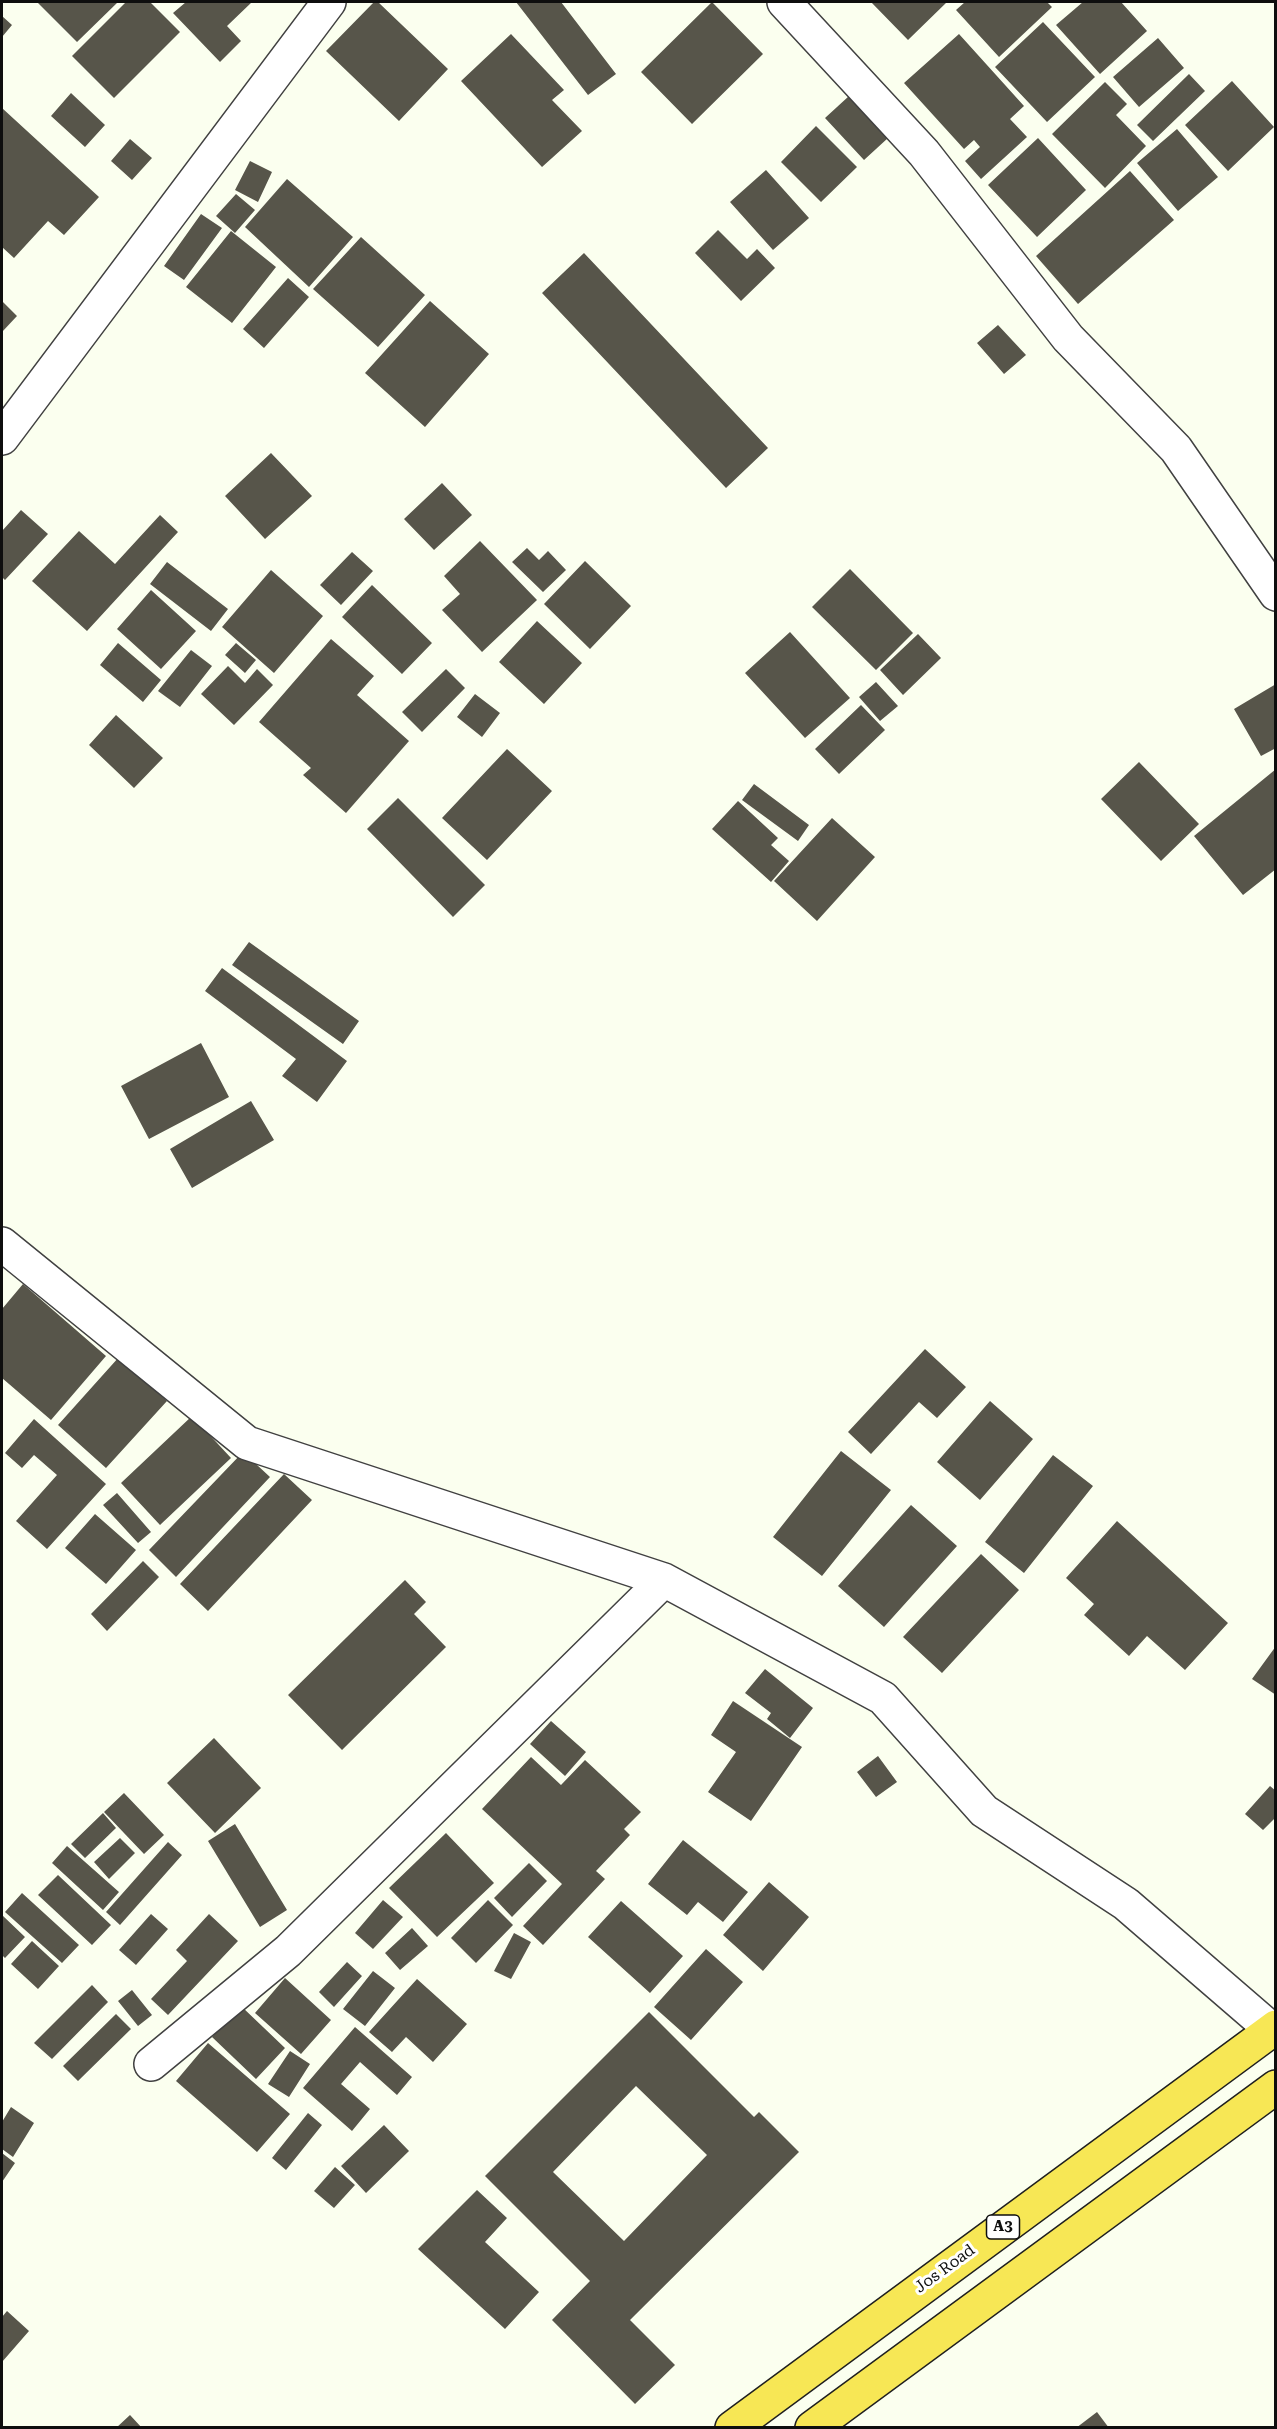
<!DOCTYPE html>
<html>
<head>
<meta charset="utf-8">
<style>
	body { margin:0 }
	#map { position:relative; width:1277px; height:2429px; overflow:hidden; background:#fbffef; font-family:"Roboto Serif",serif }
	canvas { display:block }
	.frame { position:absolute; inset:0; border:3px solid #0e0e0e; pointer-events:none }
</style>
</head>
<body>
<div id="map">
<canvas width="1277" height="2429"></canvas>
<div class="frame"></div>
</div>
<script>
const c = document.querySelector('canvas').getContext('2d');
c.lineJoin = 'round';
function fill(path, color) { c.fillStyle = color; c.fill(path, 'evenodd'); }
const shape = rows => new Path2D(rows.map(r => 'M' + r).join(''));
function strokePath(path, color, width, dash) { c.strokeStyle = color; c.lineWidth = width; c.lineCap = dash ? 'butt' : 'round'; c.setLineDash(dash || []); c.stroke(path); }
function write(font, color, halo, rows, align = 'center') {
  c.font = font + ' "Roboto Serif",serif'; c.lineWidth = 6; c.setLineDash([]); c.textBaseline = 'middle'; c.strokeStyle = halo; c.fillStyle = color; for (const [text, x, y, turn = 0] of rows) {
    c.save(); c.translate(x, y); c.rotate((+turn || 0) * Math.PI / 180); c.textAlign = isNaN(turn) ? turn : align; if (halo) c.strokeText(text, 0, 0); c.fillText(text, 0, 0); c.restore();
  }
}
const building = shape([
	[37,2,118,2,77,42],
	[126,2,150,2,180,32,114,98,72,56],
	[186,2,252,2,227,26,241,41,220,62,173,13],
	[374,2,378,2,448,69,399,121,326,51],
	[516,2,561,2,616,74,588,95],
	[712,2,763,54,692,124,641,72],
	[871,2,947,2,908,40],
	[965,2,1047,2,1052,7,999,57,956,10],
	[1083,2,1121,2,1147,31,1100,74,1056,25],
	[2,16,12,25,2,37],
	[1043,22,1095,77,1047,122,995,67],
	[511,34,564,90,552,100,582,131,542,167,461,81],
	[959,34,1024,106,1010,119,1027,137,981,179,965,161,980,147,974,140,964,149,904,83],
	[1158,38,1184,68,1139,107,1113,77],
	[1189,74,1205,91,1153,141,1137,125],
	[1232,81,1274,127,1228,171,1185,125],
	[1105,82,1127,104,1116,115,1146,146,1105,188,1052,134],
	[71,93,105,125,85,147,51,116],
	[849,96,888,138,864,160,825,118],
	[2,108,99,197,64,235,48,221,14,258,2,247],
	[816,126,857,167,821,202,781,162],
	[1177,129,1218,177,1178,211,1137,163],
	[1038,138,1086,190,1037,237,988,185],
	[130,139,152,158,132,180,111,161],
	[250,161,272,172,258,202,235,190],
	[766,170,809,218,773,250,730,202],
	[1130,171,1174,220,1078,304,1036,256],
	[287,179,353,237,309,287,245,227],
	[236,194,255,210,235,233,216,216],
	[201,214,222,228,184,280,164,266],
	[718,230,747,259,757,249,775,268,741,301,695,253],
	[231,231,276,267,232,323,186,287],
	[361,237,425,295,378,347,313,289],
	[584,253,768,448,726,488,542,293],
	[288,278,309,297,264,348,243,329],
	[2,301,17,316,2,332],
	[430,301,489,354,425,427,365,373],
	[998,325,1026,355,1004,374,977,343],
	[271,453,312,496,265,539,225,496],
	[442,483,472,515,434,550,404,519],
	[21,510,48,534,5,580,2,577,2,531],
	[160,515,178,532,87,631,32,581,79,531,115,564],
	[480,541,537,600,482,652,442,610,460,594,444,576],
	[527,548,539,560,548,551,566,570,543,592,512,562],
	[352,552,373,571,341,605,320,585],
	[585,561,631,606,590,649,544,604],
	[167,562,228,609,211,631,150,584],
	[850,569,913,633,876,670,812,607],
	[271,570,323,616,274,673,222,627],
	[372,585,432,643,402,674,342,617],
	[151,590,196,631,161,669,117,629],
	[537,621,582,663,544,704,499,662],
	[790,632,850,698,805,738,745,673],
	[918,634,941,658,903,695,880,670],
	[331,639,374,676,357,695,409,741,346,813,303,775,311,768,259,722],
	[118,643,161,680,143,702,100,665],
	[236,643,256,660,245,673,225,655],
	[191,650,212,666,180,707,158,691],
	[228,666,245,683,257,669,273,685,234,725,201,694],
	[446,669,465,688,422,732,402,712],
	[876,682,898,706,880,721,859,697],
	[1276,684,1276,748,1261,756,1234,709],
	[475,694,500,713,482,737,457,717],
	[861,705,885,730,839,774,815,749],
	[116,715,163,758,134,788,89,745],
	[507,749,552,791,487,860,442,818],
	[1139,762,1199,824,1161,861,1101,799],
	[1276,769,1276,869,1243,895,1194,836],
	[754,784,809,825,798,841,742,800],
	[398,798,485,885,453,917,367,829],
	[738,801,778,838,771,845,789,861,771,882,712,829],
	[832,818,875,857,817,921,774,881],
	[249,942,359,1021,343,1044,232,965],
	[222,968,347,1061,317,1102,282,1076,296,1059,205,991],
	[201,1043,229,1097,149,1139,121,1086],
	[251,1101,274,1140,192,1188,170,1149],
	[23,1284,106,1356,51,1420,2,1378,2,1309],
	[925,1349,966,1387,937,1418,919,1402,871,1454,848,1432],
	[119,1357,167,1401,106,1468,58,1425],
	[990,1401,1033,1439,980,1500,937,1462],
	[192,1416,231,1458,160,1525,121,1483],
	[34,1419,106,1484,47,1549,16,1521,57,1475,34,1455,22,1468,5,1453],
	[841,1451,891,1490,822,1576,773,1537],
	[243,1452,270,1477,176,1577,149,1550],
	[1053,1455,1093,1486,1024,1573,985,1542],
	[284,1474,312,1500,208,1611,180,1584],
	[117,1493,151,1532,138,1543,103,1505],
	[911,1505,957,1546,884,1627,838,1586],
	[95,1514,136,1550,106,1584,65,1548],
	[1117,1521,1228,1623,1185,1670,1147,1636,1129,1656,1084,1615,1094,1604,1066,1578],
	[981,1554,1019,1590,942,1673,903,1637],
	[143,1561,159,1577,107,1631,91,1614],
	[405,1580,426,1602,414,1614,446,1647,342,1750,288,1695],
	[1276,1646,1276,1695,1252,1679],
	[765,1669,813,1708,790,1738,767,1719,771,1713,745,1693],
	[733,1701,802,1747,751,1821,708,1792,736,1752,711,1735],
	[551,1721,586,1752,565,1776,530,1744],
	[214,1738,261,1788,215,1833,167,1783],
	[878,1756,897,1782,876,1797,857,1772],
	[531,1757,561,1785,585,1760,641,1812,624,1829,630,1835,596,1871,605,1879,543,1945,523,1926,562,1884,482,1809],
	[1270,1786,1276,1791,1276,1817,1263,1830,1245,1814],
	[124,1793,164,1835,144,1854,104,1812],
	[103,1813,116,1828,85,1858,71,1844],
	[235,1824,287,1910,260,1927,208,1841],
	[446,1833,494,1883,437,1937,389,1888],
	[120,1838,135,1853,109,1879,94,1862],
	[683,1840,748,1892,723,1922,698,1902,687,1915,648,1884],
	[168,1842,182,1855,120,1925,106,1912],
	[67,1846,119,1892,103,1910,52,1863],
	[529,1863,547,1881,512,1917,494,1898],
	[58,1875,111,1925,92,1945,38,1895],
	[769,1882,809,1917,763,1971,723,1935],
	[22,1893,79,1945,62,1963,5,1912],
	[383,1900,403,1917,373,1949,355,1933],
	[488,1900,513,1925,476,1963,451,1938],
	[621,1901,683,1956,650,1993,588,1937],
	[151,1914,168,1929,136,1965,119,1950],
	[209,1914,238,1941,168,2015,151,1999,187,1961,176,1950],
	[2,1915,25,1937,5,1958,2,1955],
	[412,1928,428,1946,400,1970,385,1953],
	[514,1933,531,1942,511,1979,494,1971],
	[32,1941,59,1966,38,1989,11,1964],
	[706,1949,743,1982,691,2040,654,2007],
	[347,1962,362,1976,334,2007,319,1992],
	[373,1971,395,1988,365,2026,343,2009],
	[285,1978,331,2020,301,2054,255,2013],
	[417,1979,467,2024,433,2062,406,2037,392,2052,369,2032],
	[92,1985,108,2002,52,2059,34,2043],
	[132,1990,152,2015,138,2026,118,2001],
	[241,2006,285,2048,256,2079,212,2037],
	[649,2012,754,2117,759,2112,799,2152,630,2320,675,2365,635,2404,552,2320,590,2281,485,2176],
	[636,2086,707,2155,624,2241,553,2172],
	[116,2014,131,2029,78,2081,63,2066],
	[355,2027,412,2077,397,2095,360,2062,341,2084,370,2109,352,2131,303,2088],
	[208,2043,290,2114,257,2152,176,2081],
	[290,2051,310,2064,289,2097,268,2084],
	[11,2107,34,2123,13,2157,2,2149,2,2122],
	[308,2113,322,2125,286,2170,272,2158],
	[384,2125,409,2151,366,2193,341,2166],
	[2,2153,15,2163,2,2182],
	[335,2167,355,2185,334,2208,314,2191],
	[477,2190,507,2218,485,2242,539,2292,505,2329,418,2249],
	[7,2311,29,2331,2,2362,2,2317],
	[1097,2412,1109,2428,1076,2428],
	[130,2415,142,2428,116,2428]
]);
const minor = shape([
	[784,2,924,153,1068,338,1176,449,1276,594],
	[2,438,329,2],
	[2,1244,247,1443,664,1580,883,1698,984,1811,1126,1904,1272,2030],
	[151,2064,288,1951,664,1580]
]);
const highway = shape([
	[732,2428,1276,2027],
	[812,2428,1276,2087]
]);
const shields = [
	[1003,2227,33]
];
const shieldNames = [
	["A3",1003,2227]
];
const streetNames = [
	["Jos Road",945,2269,-36]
];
fill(building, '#57554a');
strokePath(minor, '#414141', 36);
strokePath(highway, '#1f1f1f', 36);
strokePath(minor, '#fff', 33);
strokePath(highway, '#f7e755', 33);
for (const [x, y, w] of shields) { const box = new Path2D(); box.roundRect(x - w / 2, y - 12, w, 24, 4.5); c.fillStyle = '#fff'; c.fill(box); strokePath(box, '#0e0e0e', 1.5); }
write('bold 15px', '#0e0e0e', null, shieldNames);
write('16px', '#0e0e0e', '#fff', streetNames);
</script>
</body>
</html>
